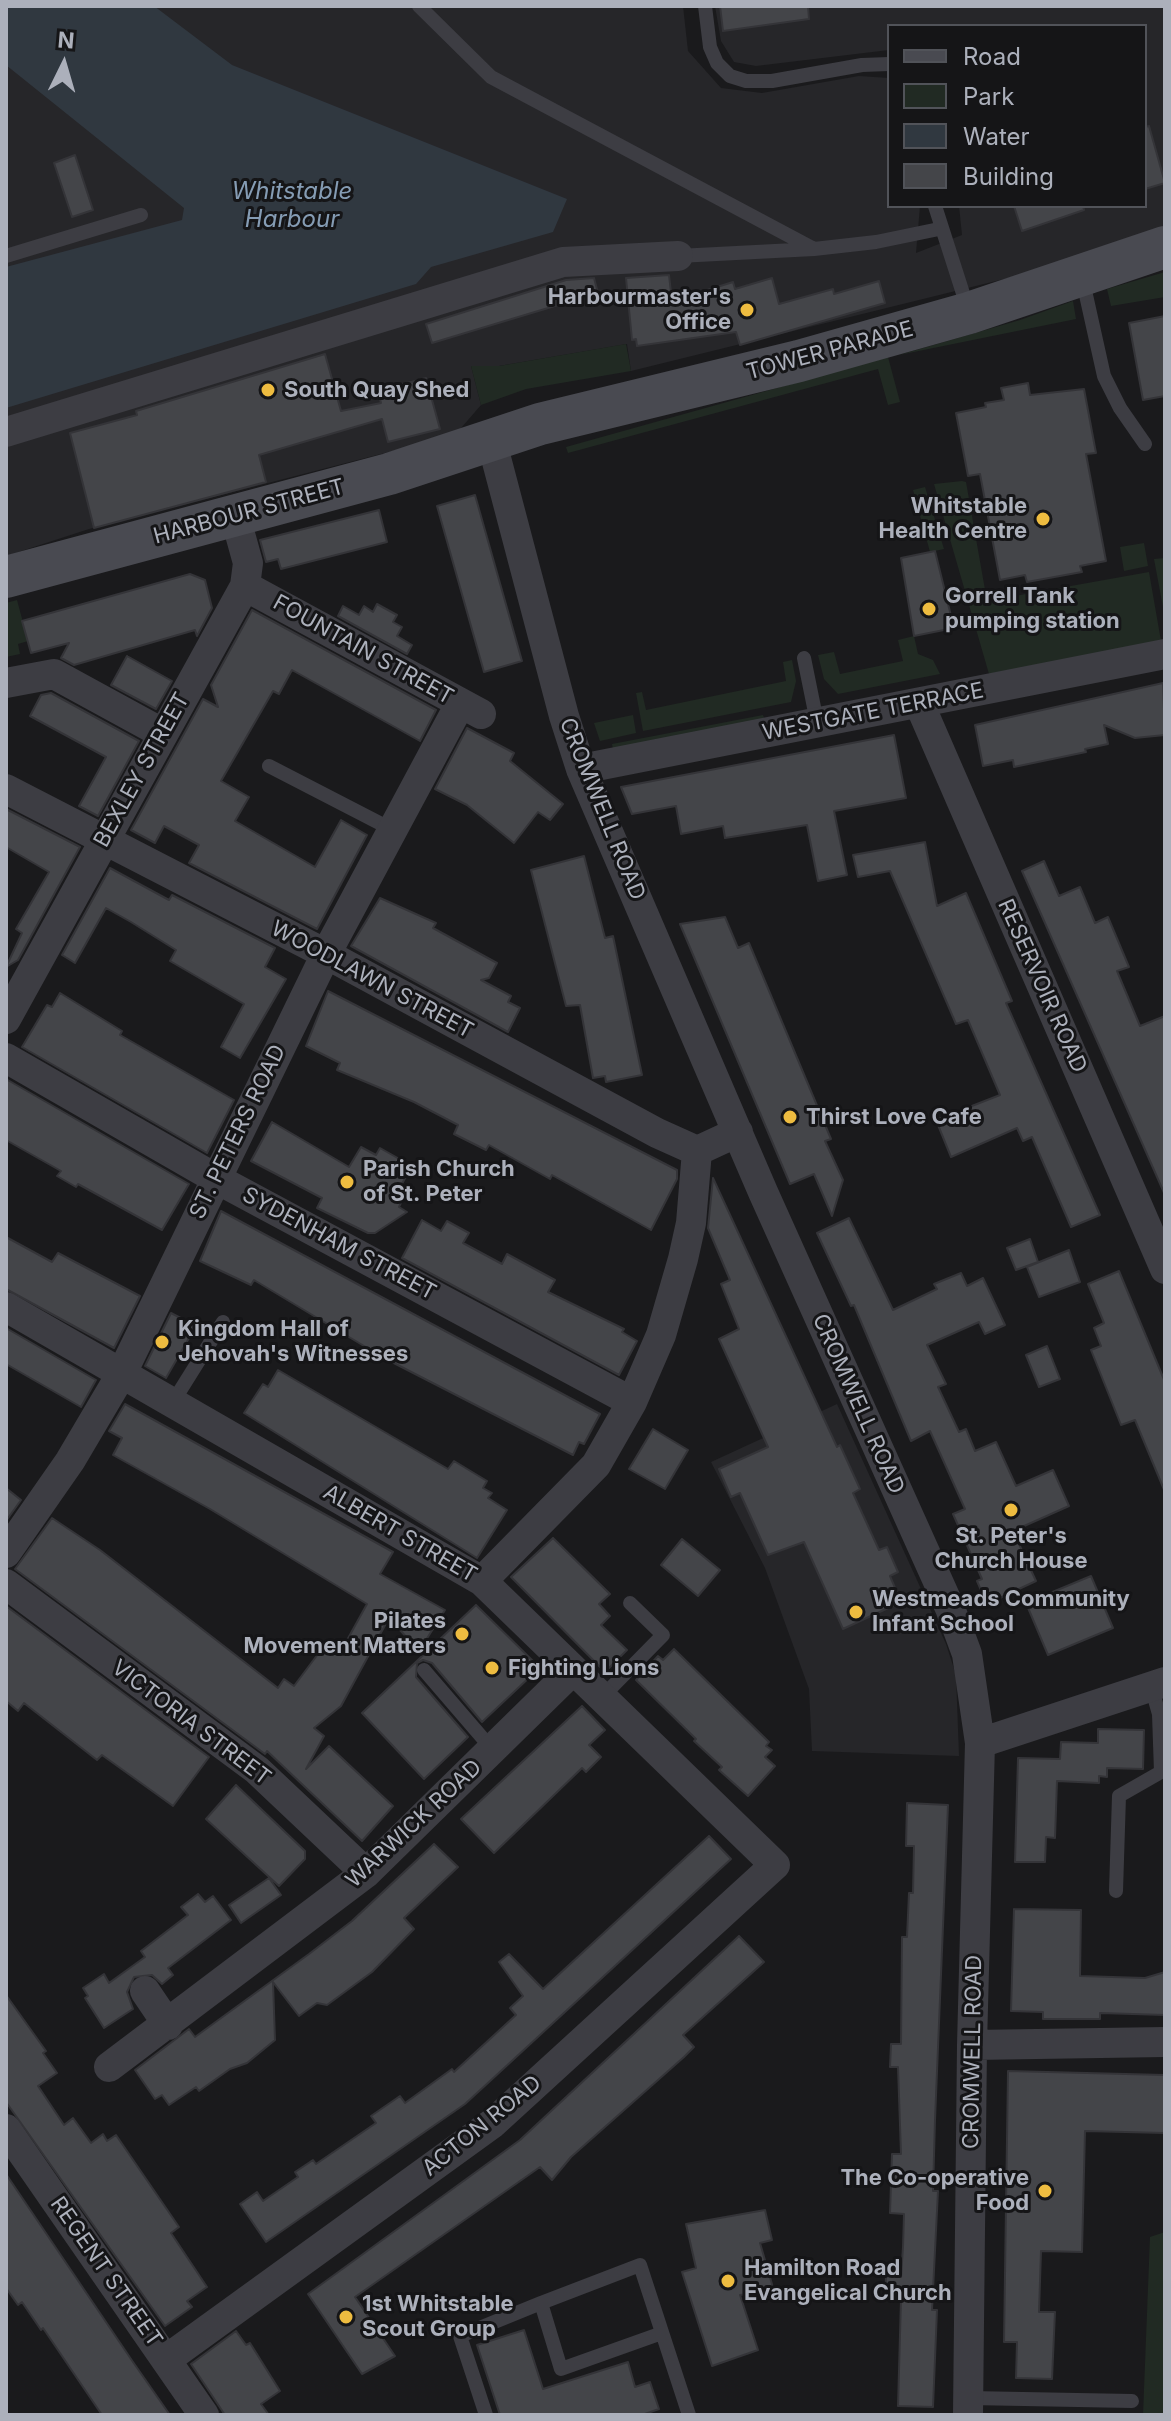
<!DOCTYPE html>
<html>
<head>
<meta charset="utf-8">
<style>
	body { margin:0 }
	#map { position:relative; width:1171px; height:2421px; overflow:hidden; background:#1a1a1c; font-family:Inter,sans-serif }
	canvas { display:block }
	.frame { position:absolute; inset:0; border:8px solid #acb0bb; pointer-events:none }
	.legend { position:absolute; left:887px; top:24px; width:260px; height:184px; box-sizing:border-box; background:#151517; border:2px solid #515359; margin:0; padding:10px 14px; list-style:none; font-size:24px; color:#acb0bb }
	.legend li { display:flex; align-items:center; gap:16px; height:40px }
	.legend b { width:40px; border:2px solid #515359 }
	.north { position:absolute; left:24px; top:24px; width:80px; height:80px; -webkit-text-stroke:6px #151517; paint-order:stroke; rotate:5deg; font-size:22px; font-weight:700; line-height:32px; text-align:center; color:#acb0bb }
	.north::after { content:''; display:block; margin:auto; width:28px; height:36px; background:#acb0bb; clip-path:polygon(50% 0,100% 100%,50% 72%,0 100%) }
</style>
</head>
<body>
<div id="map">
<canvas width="1171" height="2421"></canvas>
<div class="frame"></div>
<ul class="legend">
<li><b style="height:10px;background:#494a51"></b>Road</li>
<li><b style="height:22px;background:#212a23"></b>Park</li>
<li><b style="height:22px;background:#303840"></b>Water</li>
<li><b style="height:22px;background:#444549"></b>Building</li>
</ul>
<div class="north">N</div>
</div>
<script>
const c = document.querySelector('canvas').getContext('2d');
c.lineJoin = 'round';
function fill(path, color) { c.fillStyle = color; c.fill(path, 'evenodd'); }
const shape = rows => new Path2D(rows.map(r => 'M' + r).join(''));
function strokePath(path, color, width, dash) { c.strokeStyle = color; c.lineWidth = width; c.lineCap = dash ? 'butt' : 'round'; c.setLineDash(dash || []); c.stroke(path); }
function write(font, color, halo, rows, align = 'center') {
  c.font = font + ' Inter,sans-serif'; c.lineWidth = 6; c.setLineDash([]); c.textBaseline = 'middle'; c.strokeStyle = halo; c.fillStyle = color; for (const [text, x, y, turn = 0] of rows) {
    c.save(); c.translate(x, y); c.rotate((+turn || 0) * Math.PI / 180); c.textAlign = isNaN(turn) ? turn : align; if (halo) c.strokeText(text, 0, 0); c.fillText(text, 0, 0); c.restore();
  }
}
const built = shape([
	[6,6,683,6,688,51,721,88,762,93,859,76,889,78,889,206,920,206,916,253,962,235,959,206,1145,206,1145,26,889,26,889,50,756,66,734,62,721,41,715,6,1165,6,1165,227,1069,263,631,371,627,344,499,366,471,366,481,405,455,435,89,529,6,556],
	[837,1404,946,1644,956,1675,959,1756,812,1751,809,1689,765,1568,711,1462]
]);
const green = shape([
	[1165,272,1165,297,1111,306,1107,289],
	[1073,301,1076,319,899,355,1020,320],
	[626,344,631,371,526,389,481,405,471,366,499,366],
	[888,357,900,402,888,405,878,369,568,453,566,447],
	[962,481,966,482,987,601,1149,572,1161,641,989,674,934,484],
	[925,487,944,549,930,552,913,490],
	[1144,543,1148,566,1124,571,1120,547],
	[1165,558,1165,618,1154,559],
	[17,600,28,641,18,644,20,654,6,657,6,603],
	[914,636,918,654,933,660,940,674,838,694,824,679,818,655,834,652,840,674,903,661,898,640],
	[792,660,796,681,791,702,643,731,636,693,642,692,646,710,786,681,783,662],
	[633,715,636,733,600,741,594,723],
	[763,715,765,721,613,750,612,744],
	[1165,2232,1165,2415,1143,2415,1150,2237]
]);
const water = shape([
	[6,6,154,6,232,65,567,199,553,232,431,267,416,284,6,408,6,267,182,220,184,208,6,65]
]);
const building = shape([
	[720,6,808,6,809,19,723,31,720,6],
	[1149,126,1165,183,1145,189,1145,127,1149,126],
	[75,155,93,210,72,217,54,163,75,155],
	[1014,206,1083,206,1084,210,1022,231,1014,206],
	[669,275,672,301,733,282,735,289,772,278,779,304,833,289,834,294,879,281,885,303,740,345,736,332,637,346,636,339,632,340,626,278,669,275],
	[594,278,598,293,432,343,426,324,566,280,594,278],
	[1165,316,1165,396,1143,400,1129,323,1165,316],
	[325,354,341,411,381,403,378,391,426,378,440,429,388,442,382,419,259,455,266,482,94,528,70,433,137,415,136,411,325,354],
	[1028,383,1030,395,1084,389,1096,453,1086,454,1106,561,1080,566,1082,572,1027,582,1025,575,1000,580,980,474,968,476,956,413,986,407,985,403,1004,400,1001,388,1028,383],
	[475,495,522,661,484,672,437,506,475,495],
	[379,510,387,542,281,569,278,559,266,562,260,540,379,510],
	[935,551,954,628,914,636,901,558,935,551],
	[190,574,205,580,212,608,197,636,195,630,74,665,61,658,69,643,31,653,22,621,190,574],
	[377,604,397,615,393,622,402,627,397,636,412,645,407,654,338,616,343,606,359,615,364,606,373,612,377,604],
	[252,610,436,710,420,741,292,670,279,694,273,691,221,781,249,797,235,821,315,867,341,820,367,835,317,929,189,863,199,845,164,826,155,843,131,830,203,699,218,707,211,685,252,610],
	[127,656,172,681,156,709,111,685,127,656],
	[1163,683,1165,735,1135,738,1104,725,1108,744,1085,749,1086,752,1014,767,1013,760,983,766,975,725,1163,683],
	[51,693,139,741,98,816,79,806,106,757,30,716,41,695,51,693],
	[467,728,514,753,510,761,563,804,550,820,538,812,514,843,467,805,435,789,467,728],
	[894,735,906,798,834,811,847,875,818,881,807,825,725,838,723,826,681,834,676,806,632,814,621,787,894,735],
	[6,809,80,847,18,960,6,967,22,933,16,929,49,872,6,847,6,809],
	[925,842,937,906,966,893,1012,1001,1006,1003,1100,1215,1071,1227,1032,1137,1023,1141,1017,1128,951,1157,936,1120,1000,1095,968,1020,956,1024,890,871,858,877,853,855,925,842],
	[584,856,605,938,613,936,642,1075,606,1082,605,1076,593,1078,580,1005,566,1006,531,870,584,856],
	[1044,861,1059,896,1080,887,1095,923,1108,917,1129,967,1117,971,1140,1026,1165,1016,1165,1195,1022,871,1044,861],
	[110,868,169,900,172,895,275,948,265,967,286,979,240,1058,221,1047,244,1004,170,961,176,950,131,922,106,908,75,963,62,955,110,868],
	[380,898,436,923,433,928,497,963,489,978,481,980,511,996,508,1002,520,1008,508,1032,351,946,380,898],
	[725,917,738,948,749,943,831,1139,825,1141,843,1180,832,1216,814,1174,790,1184,680,924,725,917],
	[328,991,677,1170,677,1179,651,1230,552,1175,550,1179,489,1145,486,1150,454,1134,458,1125,414,1102,337,1070,340,1063,306,1046,328,991],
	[60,993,122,1031,120,1035,234,1100,207,1153,22,1047,47,1005,52,1007,60,993],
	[6,1079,189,1184,162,1230,78,1184,76,1187,57,1176,61,1171,6,1140,6,1079],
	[272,1122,349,1167,361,1147,376,1155,380,1148,403,1161,399,1168,408,1173,398,1191,405,1194,399,1207,407,1212,375,1233,368,1233,317,1208,322,1198,251,1161,272,1122],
	[713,1178,837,1447,840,1445,860,1489,853,1493,879,1550,887,1547,898,1572,890,1576,901,1602,843,1629,804,1542,768,1555,740,1493,731,1497,719,1469,768,1447,719,1339,739,1329,721,1284,730,1280,708,1228,713,1178],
	[221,1211,600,1414,584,1444,579,1442,573,1455,384,1358,254,1280,251,1285,200,1261,221,1211],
	[849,1218,893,1310,937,1289,934,1284,961,1273,967,1286,983,1278,1005,1325,985,1334,979,1322,927,1345,946,1384,938,1387,959,1432,966,1429,975,1451,996,1442,1016,1486,1053,1470,1069,1506,1013,1531,1036,1581,987,1604,977,1581,982,1579,953,1514,965,1509,930,1431,911,1441,854,1305,851,1306,817,1233,849,1218],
	[422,1220,441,1231,447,1221,469,1233,463,1243,502,1264,507,1254,555,1280,548,1292,624,1329,622,1332,637,1341,619,1375,402,1258,422,1220],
	[6,1237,52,1262,58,1253,140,1296,114,1348,6,1289,6,1237],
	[1030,1239,1038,1262,1016,1270,1007,1248,1030,1239],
	[1069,1250,1080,1282,1039,1297,1027,1267,1069,1250],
	[1119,1271,1165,1382,1165,1492,1135,1420,1121,1425,1091,1350,1101,1346,1094,1328,1104,1323,1088,1284,1119,1271],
	[171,1313,196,1326,166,1378,145,1366,171,1313],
	[6,1328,96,1380,81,1407,6,1364,6,1328],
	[1047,1346,1060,1379,1039,1387,1026,1355,1047,1346],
	[278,1370,448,1469,454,1461,487,1481,483,1488,492,1493,488,1498,507,1510,477,1558,244,1413,263,1384,268,1387,278,1370],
	[125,1404,393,1552,380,1574,445,1610,419,1651,389,1618,341,1706,314,1728,324,1736,306,1769,329,1746,393,1806,362,1841,267,1751,265,1754,15,1569,52,1518,100,1550,278,1688,284,1679,294,1686,327,1642,341,1651,367,1604,210,1509,113,1455,122,1438,109,1431,125,1404],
	[653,1429,688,1450,665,1489,629,1469,653,1429],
	[6,1488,21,1500,6,1521,6,1488],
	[553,1538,610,1594,599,1604,610,1616,601,1625,627,1650,605,1672,511,1577,553,1538],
	[682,1539,720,1570,698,1596,661,1565,682,1539],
	[1091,1576,1113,1628,1048,1655,1026,1603,1091,1576],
	[476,1605,534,1662,533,1674,482,1722,432,1663,423,1660,417,1663,416,1677,468,1737,424,1779,362,1713,476,1605],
	[6,1606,209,1757,173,1806,102,1755,97,1760,24,1703,18,1711,6,1701,6,1606],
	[674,1649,769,1742,766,1746,772,1750,765,1757,775,1766,748,1796,719,1770,722,1767,694,1741,696,1739,636,1680,658,1656,663,1660,674,1649],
	[582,1706,605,1730,589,1745,601,1757,586,1772,582,1768,494,1853,461,1819,582,1706],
	[1098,1729,1144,1730,1143,1769,1107,1768,1107,1777,1099,1776,1099,1783,1057,1781,1055,1838,1046,1837,1045,1862,1015,1862,1018,1758,1060,1759,1061,1742,1098,1743,1098,1729],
	[236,1785,305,1851,305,1859,279,1886,206,1819,236,1785],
	[907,1803,948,1805,935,2120,933,2191,938,2191,932,2310,937,2310,933,2407,898,2406,901,2299,885,2299,886,2276,901,2277,903,2247,904,2214,890,2213,892,2154,901,2154,898,2067,890,2067,891,2044,901,2044,902,1937,907,1937,909,1893,913,1893,914,1846,906,1846,907,1803],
	[709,1836,731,1859,489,2082,465,2104,266,2242,240,2204,257,2192,263,2201,298,2177,295,2172,313,2160,316,2164,376,2123,371,2116,400,2096,405,2103,452,2069,454,2072,516,2015,510,2008,523,1996,499,1962,509,1954,543,1989,709,1836],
	[434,1844,458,1867,404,1918,414,1929,372,1972,327,2005,317,2003,299,2016,273,1982,275,2040,247,2063,230,2069,199,2091,196,2087,169,2105,162,2095,155,2099,135,2070,189,2029,195,2037,309,1954,352,1921,434,1844],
	[269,1878,281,1895,241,1923,229,1905,269,1878],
	[198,1894,205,1902,213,1896,231,1920,168,1968,173,1975,162,1984,152,1975,134,1977,127,1992,133,2009,104,2028,85,1998,88,1996,83,1988,104,1974,109,1983,145,1957,141,1951,188,1915,181,1907,198,1894],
	[1014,1909,1081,1910,1080,1976,1145,1978,1165,1972,1165,2015,1100,2013,1100,2019,1043,2019,1043,2012,1011,2011,1014,1909],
	[739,1936,764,1962,683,2035,694,2047,684,2057,571,2157,552,2180,540,2167,355,2297,395,2356,362,2374,308,2294,520,2140,739,1936],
	[6,1995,46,2051,43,2053,57,2073,38,2086,64,2125,73,2118,91,2143,103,2134,107,2141,116,2135,179,2227,171,2233,207,2287,187,2301,192,2307,165,2326,6,2102,6,1995],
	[1008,2071,1165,2075,1165,2133,1085,2131,1082,2252,1041,2251,1039,2312,1055,2312,1052,2379,1016,2378,1017,2342,1004,2342,1008,2071],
	[6,2174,133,2362,170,2415,102,2415,43,2328,41,2330,22,2302,18,2305,6,2288,6,2174],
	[765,2210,772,2240,760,2243,774,2291,740,2295,758,2350,712,2366,682,2272,696,2268,686,2224,765,2210],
	[524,2330,543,2389,628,2362,635,2387,650,2382,659,2409,642,2415,500,2415,477,2345,524,2330],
	[236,2331,246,2345,250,2343,280,2391,261,2404,269,2415,225,2415,191,2364,236,2331]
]);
const lane = shape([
	[419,6,491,77,814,249],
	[705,6,710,47,717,63,730,76,746,81,772,81,862,65,889,64],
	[935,206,968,309],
	[6,256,141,215],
	[678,256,814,249,876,242,939,229],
	[1082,277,1104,376,1120,408,1145,444],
	[804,658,817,722],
	[269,766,393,830],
	[173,1402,223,1322],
	[424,1670,492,1749],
	[602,1697,663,1635,630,1603],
	[1116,1891,1119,1796,1161,1772,1159,1714,1151,1686],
	[662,2333,561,2369,541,2303,640,2265,689,2415],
	[969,2398,1132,2401],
	[486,2415,460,2336,541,2303]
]);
const street = shape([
	[6,432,563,262,678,256],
	[491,439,564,716,581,769,763,1192,950,1608,967,1654,980,1743,972,2045,968,2415],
	[245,586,481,714],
	[6,683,54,674,162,733],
	[919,703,1165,1269],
	[581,769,1165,654],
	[6,789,326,954,657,1133,697,1151,738,1132],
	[6,1019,245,586,248,563,235,516],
	[6,1058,215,1178,632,1402],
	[6,1307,482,1581,775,1865,493,2123,167,2359],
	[6,1553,70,1461,122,1373,326,954,460,704],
	[482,1581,596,1465,632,1402,661,1335,683,1259,691,1223,697,1151],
	[6,1584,257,1770,366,1873],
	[980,1743,1165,1682],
	[145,1991,168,2025],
	[972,2045,1165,2042],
	[109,2067,366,1873,573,1670],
	[6,2129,204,2415]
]);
const secondary = shape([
	[6,577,389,474,540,424,799,361,969,313,1165,247]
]);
const markers = [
	[747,310,8,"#eebc40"],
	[268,390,8,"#eebc40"],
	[1043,519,8,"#eebc40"],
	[929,609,8,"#eebc40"],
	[790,1117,8,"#eebc40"],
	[347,1182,8,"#eebc40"],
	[162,1342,8,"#eebc40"],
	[1011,1510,8,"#eebc40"],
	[856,1612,8,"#eebc40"],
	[462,1634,8,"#eebc40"],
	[492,1668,8,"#eebc40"],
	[1045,2191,8,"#eebc40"],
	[728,2281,8,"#eebc40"],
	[346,2317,8,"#eebc40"]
];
const poiNames = [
	["Harbourmaster's",731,297,"right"],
	["Office",731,322,"right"],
	["South Quay Shed",284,390],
	["Whitstable",1027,506,"right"],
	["Health Centre",1027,531,"right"],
	["Gorrell Tank",945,596],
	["pumping station",945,621],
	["Thirst Love Cafe",806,1117],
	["Parish Church",363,1169],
	["of St. Peter",363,1194],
	["Kingdom Hall of",178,1329],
	["Jehovah's Witnesses",178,1354],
	["St. Peter's",1011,1536,"center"],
	["Church House",1011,1561,"center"],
	["Westmeads Community",872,1599],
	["Infant School",872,1624],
	["Pilates",446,1621,"right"],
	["Movement Matters",446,1646,"right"],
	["Fighting Lions",508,1668],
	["The Co-operative",1029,2178,"right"],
	["Food",1029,2203,"right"],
	["Hamilton Road",744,2268],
	["Evangelical Church",744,2293],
	["1st Whitstable",362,2304],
	["Scout Group",362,2329]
];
const streetNames = [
	["TOWER PARADE",830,351,-15],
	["HARBOUR STREET",249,512,-15],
	["FOUNTAIN STREET",363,650,29],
	["WESTGATE TERRACE",873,712,-11],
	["BEXLEY STREET",142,770,-61],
	["CROMWELL ROAD",602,809,68],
	["WOODLAWN STREET",372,980,28],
	["RESERVOIR ROAD",1042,986,66],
	["ST. PETERS ROAD",238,1132,-64],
	["SYDENHAM STREET",339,1244,28],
	["CROMWELL ROAD",858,1404,66],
	["ALBERT STREET",400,1534,30],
	["VICTORIA STREET",191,1723,37],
	["WARWICK ROAD",414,1824,-43],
	["CROMWELL ROAD",973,2052,-89],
	["ACTON ROAD",482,2126,-39],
	["REGENT STREET",106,2272,55]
];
const waterNames = [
	["Whitstable",292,192],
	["Harbour",292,220]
];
fill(built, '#262629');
fill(green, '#212a23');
fill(water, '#303840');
fill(building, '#444549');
strokePath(building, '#343438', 2);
strokePath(lane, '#3d3d43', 14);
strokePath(street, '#3d3d43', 30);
strokePath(secondary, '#494a51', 42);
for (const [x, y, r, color] of markers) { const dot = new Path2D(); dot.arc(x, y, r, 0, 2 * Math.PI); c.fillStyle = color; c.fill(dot); strokePath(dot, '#151517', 3); }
write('bold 22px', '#acb0bb', '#151517', poiNames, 'left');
write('22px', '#acb0bb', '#151517', streetNames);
write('italic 24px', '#859cb4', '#151517', waterNames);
</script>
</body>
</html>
